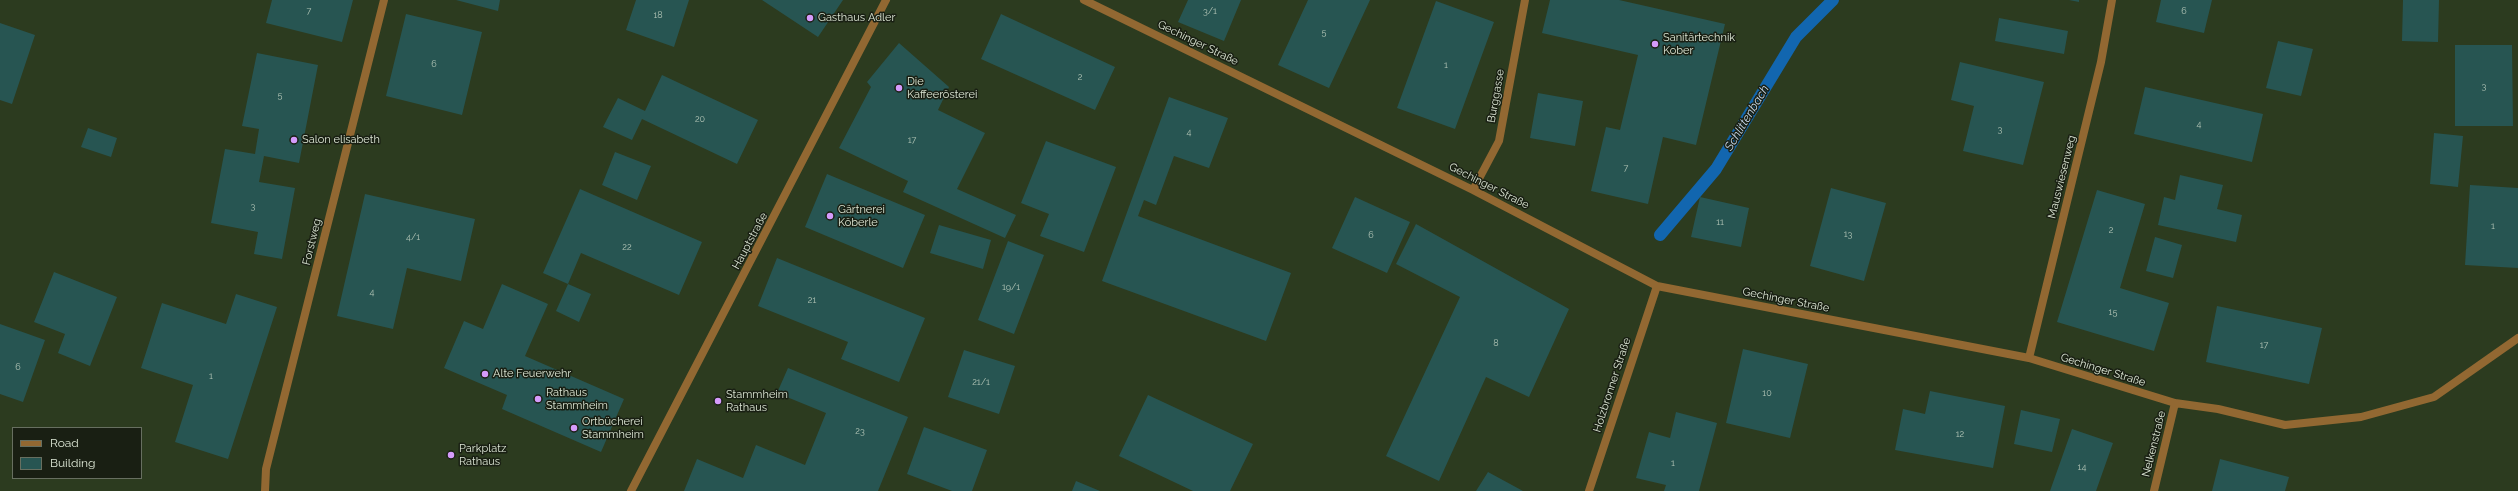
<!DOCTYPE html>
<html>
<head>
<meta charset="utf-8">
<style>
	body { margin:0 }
	#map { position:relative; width:2518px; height:491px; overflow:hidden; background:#2c3b1f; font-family:Raleway,sans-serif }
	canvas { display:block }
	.legend { position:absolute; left:12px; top:427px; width:130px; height:52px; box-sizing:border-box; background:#191f13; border:1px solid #676f60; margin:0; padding:5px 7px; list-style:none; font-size:12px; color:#dce6d4 }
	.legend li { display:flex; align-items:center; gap:8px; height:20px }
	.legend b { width:20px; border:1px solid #676f60 }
</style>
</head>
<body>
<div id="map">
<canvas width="2518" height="491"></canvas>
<ul class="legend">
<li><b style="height:5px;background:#926832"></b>Road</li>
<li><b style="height:11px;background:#275552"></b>Building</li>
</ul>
</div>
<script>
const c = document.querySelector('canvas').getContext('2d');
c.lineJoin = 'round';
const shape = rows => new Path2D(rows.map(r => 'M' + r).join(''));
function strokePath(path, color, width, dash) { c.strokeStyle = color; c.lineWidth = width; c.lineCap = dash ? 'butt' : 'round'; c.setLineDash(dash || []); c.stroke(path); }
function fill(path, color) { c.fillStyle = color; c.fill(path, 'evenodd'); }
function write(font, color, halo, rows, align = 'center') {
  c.font = font + ' Raleway,sans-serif'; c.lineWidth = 3; c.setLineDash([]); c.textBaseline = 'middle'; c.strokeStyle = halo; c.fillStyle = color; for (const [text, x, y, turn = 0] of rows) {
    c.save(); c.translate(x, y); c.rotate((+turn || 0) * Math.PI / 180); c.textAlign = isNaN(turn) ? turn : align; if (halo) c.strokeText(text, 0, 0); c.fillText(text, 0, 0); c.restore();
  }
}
const stream = shape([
	[1660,235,1716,169,1796,37,1833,0]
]);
const building = shape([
	[272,0,353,0,342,42,266,23],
	[456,0,500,0,498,11],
	[636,0,689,0,674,47,626,30],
	[762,0,843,0,818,37],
	[1188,0,1241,0,1224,41,1178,22],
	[1308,0,1370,0,1329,88,1278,65],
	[1550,0,1619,0,1725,24,1696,145,1663,137,1648,204,1591,191,1606,127,1620,130,1638,55,1542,33],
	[2069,0,2079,0,2079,2],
	[2161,0,2212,0,2204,33,2156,22],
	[2403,0,2439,0,2438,42,2402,41],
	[1436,1,1494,22,1455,129,1397,108],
	[406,14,482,32,462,115,386,96],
	[1001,14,1115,67,1095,110,981,59],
	[1999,18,2068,31,2064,54,1995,41],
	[0,23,35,35,12,104,0,100],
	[2278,41,2313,49,2301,96,2266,88],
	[899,43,949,87,938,110,985,133,957,189,1016,215,1005,238,903,192,908,181,839,148,871,87,867,82],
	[2455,45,2512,45,2513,126,2455,126],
	[257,53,318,65,299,163,264,156,259,182,295,188,282,259,254,254,258,232,211,223,225,149,255,154,259,129,242,126],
	[1960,62,2044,82,2023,165,1963,151,1974,106,1951,100],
	[662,75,758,120,737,164,642,119,632,140,603,127,618,98,645,111],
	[2145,87,2263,114,2252,162,2134,134],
	[1538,93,1583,101,1575,146,1530,138],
	[1169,97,1228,118,1209,168,1174,156,1156,205,1144,200,1138,216,1291,273,1266,341,1102,281],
	[88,128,117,138,111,157,81,147],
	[2434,133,2463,136,2458,187,2430,184],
	[1046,141,1116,167,1084,252,1040,236,1049,214,1021,203],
	[615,152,651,166,637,200,602,185],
	[827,174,925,215,903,268,805,227],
	[2180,175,2223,185,2217,209,2242,215,2236,242,2158,225,2164,197,2175,200],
	[2470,185,2518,188,2518,268,2465,265],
	[1831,188,1886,203,1864,281,1810,266],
	[580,189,702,242,679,295,581,253,568,284,543,273],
	[2097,190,2145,204,2120,288,2169,303,2154,351,2057,322],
	[365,194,475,219,461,281,407,268,393,329,337,316],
	[1355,197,1410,222,1387,273,1332,248],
	[1700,197,1749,208,1741,247,1691,237],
	[1416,224,1569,309,1529,397,1486,377,1439,481,1386,456,1460,297,1396,264],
	[939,225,991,240,983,269,930,253],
	[2155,237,2182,245,2173,278,2146,271],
	[1008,241,1044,255,1014,334,978,320],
	[777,258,925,318,899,382,841,359,848,342,758,306],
	[54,272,117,297,90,366,58,353,65,334,34,322],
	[502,284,548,304,525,356,624,399,601,452,502,409,507,395,444,368,464,321,483,329],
	[568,284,591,294,579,322,556,311],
	[236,294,277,307,228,459,175,442,193,385,141,368,162,303,226,324],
	[2217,306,2322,328,2309,384,2206,362],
	[0,324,45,340,23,402,0,394],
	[1743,349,1808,364,1790,438,1726,423],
	[964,350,1015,366,999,414,948,397],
	[788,368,908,417,878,491,684,491,697,459,743,478,756,445,805,465,826,413,777,393],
	[1930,391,2005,406,1993,468,1895,450,1903,409,1925,414],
	[1148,395,1253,444,1230,491,1193,491,1119,456],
	[2021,410,2060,419,2052,452,2014,444],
	[1676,412,1717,423,1699,491,1664,491,1666,485,1636,478,1649,432,1670,438],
	[924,427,987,450,972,491,952,491,907,474],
	[2072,429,2113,443,2096,491,2050,491],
	[2220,459,2289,477,2285,491,2212,491],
	[1488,472,1523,491,1476,491],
	[1076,481,1100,491,1072,491]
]);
const minor = shape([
	[1084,0,1473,190,1657,286,2029,358,2175,403,2218,409,2285,425,2361,417,2434,397,2518,338],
	[1473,190,1499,141,1525,0],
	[2029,358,2101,62,2112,0],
	[265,491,266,469,384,0],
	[1589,491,1657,286],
	[2154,491,2175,403]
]);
const tertiary = shape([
	[631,491,886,0]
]);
const markers = [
	[810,18,4,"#d59bfb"],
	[1655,44,4,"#d59bfb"],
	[899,88,4,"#d59bfb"],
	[294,140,4,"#d59bfb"],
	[830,216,4,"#d59bfb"],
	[485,374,4,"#d59bfb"],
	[538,399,4,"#d59bfb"],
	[718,401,4,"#d59bfb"],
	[574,428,4,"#d59bfb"],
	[451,455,4,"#d59bfb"]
];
const numberNames = [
	["7",309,11],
	["3/1",1210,11],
	["6",2184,11],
	["18",658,15],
	["5",1324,32],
	["6",434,64],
	["1",1446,65],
	["2",1080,77],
	["3",2484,86],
	["5",280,95],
	["20",700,119],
	["4",2199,124],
	["3",2000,129],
	["4",1189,132],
	["17",912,140],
	["7",1626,168],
	["3",253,206],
	["11",1720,222],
	["1",2493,226],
	["2",2111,230],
	["13",1848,234],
	["6",1371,235],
	["4/1",413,237],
	["22",627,247],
	["19/1",1011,287],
	["4",372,292],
	["21",812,300],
	["15",2113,312],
	["8",1496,343],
	["17",2264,345],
	["6",18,367],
	["1",211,376],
	["21/1",981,382],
	["10",1767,393],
	["23",860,431],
	["12",1960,434],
	["1",1673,463],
	["14",2082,467]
];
const poiNames = [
	["Gasthaus Adler",818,18],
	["Sanitärtechnik",1663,38],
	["Kober",1663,51],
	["Die",907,82],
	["Kaffeerösterei",907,95],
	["Salon elisabeth",302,140],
	["Gärtnerei",838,210],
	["Köberle",838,223],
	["Alte Feuerwehr",493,374],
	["Rathaus",546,393],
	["Stammheim",546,406],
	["Stammheim",726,395],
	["Rathaus",726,408],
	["Ortbücherei",582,422],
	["Stammheim",582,435],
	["Parkplatz",459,449],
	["Rathaus",459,462]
];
const streetNames = [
	["Gechinger Straße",1198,43,26],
	["Burggasse",1496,96,-80],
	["Mauswiesenweg",2062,177,-76],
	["Gechinger Straße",1489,186,27],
	["Hauptstraße",750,241,-62],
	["Forstweg",312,242,-76],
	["Gechinger Straße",1786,300,11],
	["Gechinger Straße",2103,370,17],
	["Holzbronner Straße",1612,385,-72],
	["Nelkenstraße",2154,444,-76]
];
const waterNames = [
	["Schlittenbach",1747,118,-59]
];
strokePath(stream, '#1266af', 12);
fill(building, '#275552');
strokePath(minor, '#926832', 8);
strokePath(tertiary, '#926832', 8);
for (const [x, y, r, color] of markers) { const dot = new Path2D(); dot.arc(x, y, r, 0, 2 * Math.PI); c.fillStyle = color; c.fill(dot); strokePath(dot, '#191f13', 1.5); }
write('9px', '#afc2b4', null, numberNames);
write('11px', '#dce6d4', '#191f13', poiNames, 'left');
write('11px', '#dce6d4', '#191f13', streetNames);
write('italic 12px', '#c9daee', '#191f13', waterNames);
</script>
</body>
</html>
